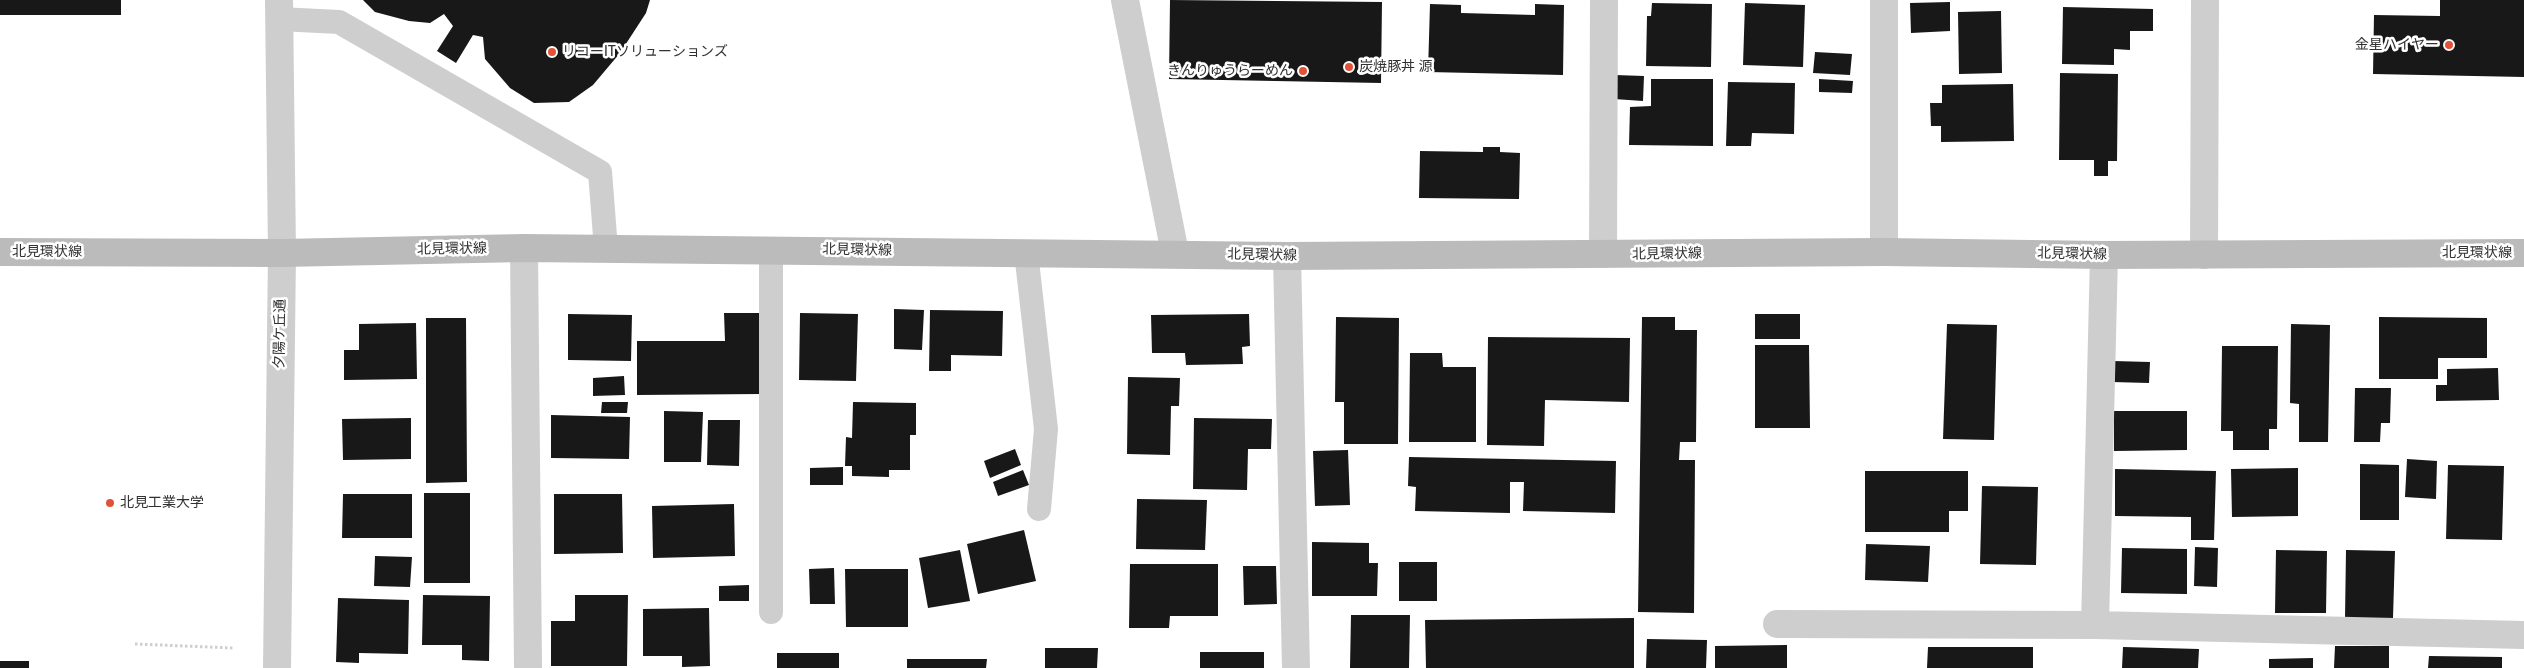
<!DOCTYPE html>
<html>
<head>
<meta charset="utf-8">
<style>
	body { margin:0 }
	canvas { display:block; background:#fff }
</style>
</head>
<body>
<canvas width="2524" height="668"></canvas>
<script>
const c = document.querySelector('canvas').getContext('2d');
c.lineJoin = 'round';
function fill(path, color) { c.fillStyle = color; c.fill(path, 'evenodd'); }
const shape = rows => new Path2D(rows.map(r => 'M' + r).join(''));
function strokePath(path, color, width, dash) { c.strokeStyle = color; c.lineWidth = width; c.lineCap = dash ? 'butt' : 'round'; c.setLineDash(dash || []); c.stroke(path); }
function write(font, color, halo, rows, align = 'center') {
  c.font = font + ' Rubik,"Noto Sans JP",sans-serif'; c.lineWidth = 5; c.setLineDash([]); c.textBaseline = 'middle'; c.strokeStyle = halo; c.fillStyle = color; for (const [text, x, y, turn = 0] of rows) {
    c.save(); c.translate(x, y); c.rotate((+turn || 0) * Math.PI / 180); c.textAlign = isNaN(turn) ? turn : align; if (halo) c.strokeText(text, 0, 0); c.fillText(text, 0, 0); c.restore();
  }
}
const building = shape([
	[0,0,121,0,121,15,0,15],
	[363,0,650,0,646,13,620,53,593,85,569,102,534,103,510,88,485,59,483,37,473,35,456,63,437,51,453,26,444,14,430,23,409,21,375,12],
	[1170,0,1382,2,1381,83,1169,79],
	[2440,0,2524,0,2524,77,2373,74,2374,15,2440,16],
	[1950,2,1950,31,1911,33,1910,3],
	[1652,3,1712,4,1711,67,1646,66,1647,16,1651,16],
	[1745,3,1805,5,1803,67,1743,65],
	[1430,4,1461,5,1461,13,1535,15,1535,4,1564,5,1563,75,1428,72],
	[2063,7,2153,9,2153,31,2130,31,2130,50,2114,49,2114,65,2062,64],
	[2001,11,2002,73,1959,74,1958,12],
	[1815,52,1852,54,1850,75,1813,73],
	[2060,73,2118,74,2117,161,2108,161,2108,176,2094,176,2094,160,2059,160],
	[1615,75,1644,76,1643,101,1614,99],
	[1651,79,1713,79,1713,146,1629,145,1630,107,1651,106],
	[1819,79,1853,81,1852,93,1819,92],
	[1728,82,1795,83,1794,134,1752,133,1751,146,1726,146],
	[2013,84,2014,141,1941,142,1941,126,1931,126,1930,103,1942,103,1942,85],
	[1483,147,1500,147,1500,152,1520,153,1519,199,1419,198,1420,151,1483,152],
	[894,309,924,310,922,350,894,349],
	[930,310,1003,311,1002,356,951,355,951,371,929,371],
	[724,313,761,313,761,394,637,395,637,341,725,341],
	[800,313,858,314,856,381,799,380],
	[568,314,632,315,631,361,568,360],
	[1249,314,1250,346,1242,347,1243,364,1186,365,1185,353,1152,353,1151,315],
	[1755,314,1800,314,1800,339,1755,339],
	[1336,317,1399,318,1398,444,1344,444,1344,402,1335,402],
	[1642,317,1675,317,1675,330,1697,330,1696,442,1680,442,1679,460,1695,460,1694,613,1638,612],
	[2379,317,2487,318,2487,358,2438,358,2438,379,2379,379],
	[426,318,466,318,467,482,426,483],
	[416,323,417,379,344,380,344,350,359,350,359,324],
	[1947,324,1997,325,1994,440,1943,439],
	[2291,324,2330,325,2328,442,2299,442,2299,404,2290,403],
	[1488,337,1630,338,1629,402,1545,400,1544,446,1487,445],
	[1755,345,1809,345,1810,428,1755,428],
	[2222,346,2278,346,2277,429,2269,429,2269,450,2233,450,2233,431,2221,431],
	[1410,353,1442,353,1443,367,1476,367,1476,442,1409,442],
	[2113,361,2150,362,2149,383,2112,382],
	[2498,368,2499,400,2436,401,2436,385,2447,385,2447,369],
	[624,376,625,395,593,396,593,378],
	[1128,377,1180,378,1179,406,1171,406,1170,455,1127,454],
	[2355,388,2391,388,2390,423,2381,423,2380,442,2354,442],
	[602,402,628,402,627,413,601,413],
	[853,402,916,403,916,435,910,435,910,470,889,470,889,477,852,476,852,466,845,466,846,437,852,438],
	[664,411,703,412,701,462,664,462],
	[2114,411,2187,411,2187,450,2114,451],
	[551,415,630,417,629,459,551,458],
	[411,418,411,459,343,460,342,419],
	[1194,418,1272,419,1271,449,1248,449,1247,490,1193,489],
	[708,420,740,420,739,466,707,465],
	[1015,449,1021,465,990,478,984,461],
	[1348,450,1350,505,1315,506,1313,451],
	[1409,457,1616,461,1615,513,1523,511,1524,482,1510,482,1510,513,1415,511,1416,487,1408,486],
	[2407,459,2437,461,2436,499,2405,497],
	[2360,464,2399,465,2399,520,2360,520],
	[2448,465,2504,466,2502,540,2446,539],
	[843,467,843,485,810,485,810,468],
	[2298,468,2298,516,2232,517,2231,469],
	[2115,469,2216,471,2214,540,2191,540,2191,517,2115,516],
	[1023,470,1029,485,998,496,993,482],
	[1865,471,1968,471,1968,511,1949,511,1949,532,1865,532],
	[1982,486,2038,487,2036,565,1980,564],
	[424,493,470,493,470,583,424,583],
	[343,494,412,494,412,538,342,538],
	[554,494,622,494,623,553,554,554],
	[1137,499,1207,500,1205,550,1136,549],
	[734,504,735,556,653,558,652,506],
	[1024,530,1036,581,978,594,967,544],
	[1312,542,1369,543,1369,563,1378,563,1377,596,1312,596],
	[1866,544,1930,546,1928,582,1865,580],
	[2195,547,2218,548,2217,587,2194,586],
	[2122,548,2187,549,2187,594,2121,593],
	[960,550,970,601,928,608,919,558],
	[2276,550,2327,551,2326,613,2275,613],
	[2346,550,2395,551,2393,618,2345,618],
	[375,556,412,557,410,587,374,586],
	[1399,562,1437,562,1437,601,1399,601],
	[1130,564,1218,564,1218,616,1170,616,1169,628,1129,628],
	[1243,566,1276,566,1277,604,1244,605],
	[834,568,835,604,810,604,809,569],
	[845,569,908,569,908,627,846,627],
	[749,585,749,601,719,601,719,586],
	[423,595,490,596,489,661,462,660,462,645,422,645],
	[575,595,628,595,627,666,551,666,551,621,575,621],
	[338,598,409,600,408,654,359,653,359,663,336,662],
	[709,608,710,666,682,667,682,656,643,656,643,609],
	[1351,615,1410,615,1409,668,1350,668],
	[1634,618,1634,668,1426,668,1425,620],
	[1647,639,1707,640,1706,668,1646,668],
	[1787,645,1787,668,1715,668,1715,646],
	[2335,646,2389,646,2389,668,2334,668],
	[1928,647,2033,647,2033,668,1927,668],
	[2123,647,2199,649,2198,668,2122,668],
	[1045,648,1098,648,1097,668,1045,668],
	[1200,652,1264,652,1264,668,1200,668],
	[777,653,839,653,839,668,777,668],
	[2429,656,2502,657,2502,668,2428,668],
	[2313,658,2313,668,2269,668,2269,659],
	[907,659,987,659,986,668,907,668],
	[0,661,29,661,29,668,0,668]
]);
const path = shape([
	[135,644,233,648]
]);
const service = shape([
	[279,19,339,22,600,172,606,249],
	[771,250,771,612],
	[1026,252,1046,429,1039,509]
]);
const minor = shape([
	[1125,0,1175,253],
	[1884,0,1884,252],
	[524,248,528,668],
	[1603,254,1604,0],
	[2204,255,2205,0],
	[1287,256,1296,668],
	[1777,624,2095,625,2104,255],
	[2095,625,2524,635]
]);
const tertiary = shape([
	[277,668,282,253,279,0]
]);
const secondary = shape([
	[0,252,282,253,524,248,1287,256,1884,252,2104,255,2524,253]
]);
const markers = [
	[2449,45,5,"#e15239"],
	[552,52,5,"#e15239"],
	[1349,67,5,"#e15239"],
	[1303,71,5,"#e15239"],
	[110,503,5,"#e15239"]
];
const poiNames = [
	["金星ハイヤー",2439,45,"right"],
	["リコーITソリューションズ",562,52],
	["炭焼豚丼 源",1359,67],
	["きんりゅうらーめん",1293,71,"right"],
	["北見工業大学",120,503]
];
const streetNames = [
	["北見環状線",452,249,-1],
	["北見環状線",857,250,1],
	["北見環状線",47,252],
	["北見環状線",2477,253],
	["北見環状線",1667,254,-1],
	["北見環状線",2072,254,1],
	["北見環状線",1262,255,1],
	["夕陽ケ丘通",280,334,-89]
];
fill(building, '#181818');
strokePath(path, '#cecece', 3, [2.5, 2.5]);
strokePath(service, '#cecece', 24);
strokePath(minor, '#cecece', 28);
strokePath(tertiary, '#cecece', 28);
strokePath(secondary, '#bbb', 28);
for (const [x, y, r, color] of markers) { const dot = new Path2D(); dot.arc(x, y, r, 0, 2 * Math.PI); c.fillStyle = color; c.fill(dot); strokePath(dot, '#fff', 2); }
write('14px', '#313131', '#fff', poiNames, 'left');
write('14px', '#313131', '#fff', streetNames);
</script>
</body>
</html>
